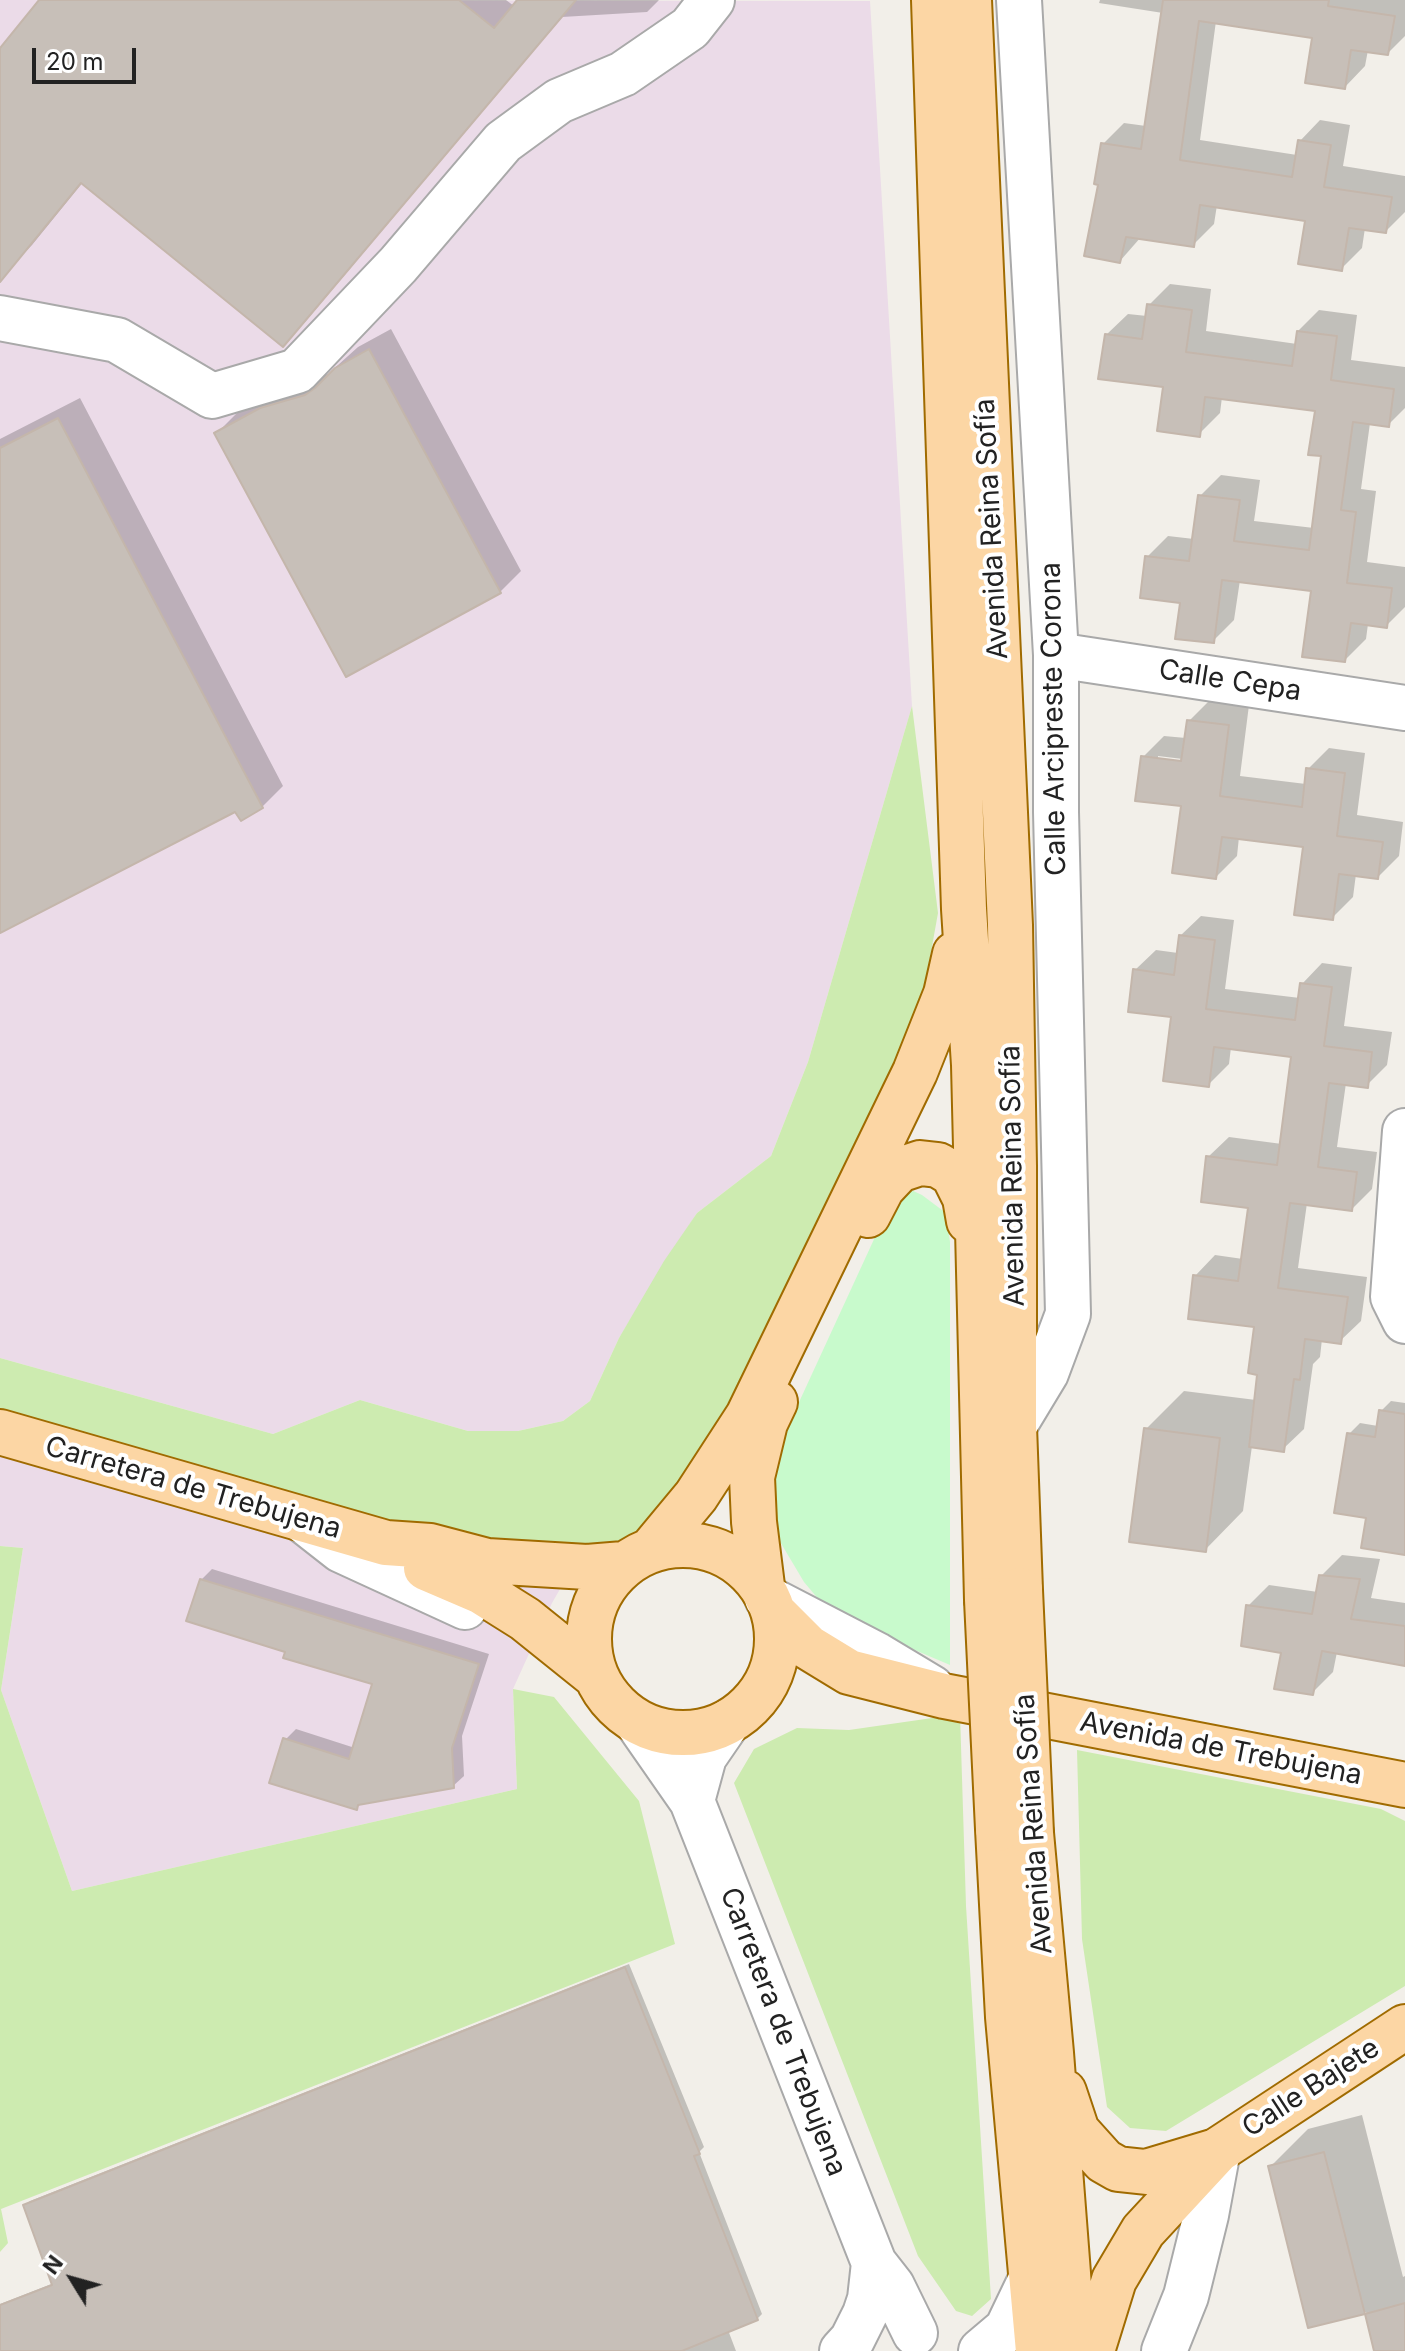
<!DOCTYPE html>
<html>
<head>
<meta charset="utf-8">
<style>
	body { margin:0 }
	#map { position:relative; width:1405px; height:2351px; overflow:hidden; background:#f2efe9; font-family:Inter,sans-serif }
	canvas { display:block }
	.north { position:absolute; left:32px; top:2239px; width:80px; height:80px; -webkit-text-stroke:6px #fff; paint-order:stroke; rotate:307deg; font-size:22px; font-weight:700; line-height:32px; text-align:center; color:#222 }
	.north::after { content:''; display:block; margin:auto; width:28px; height:36px; background:#222; clip-path:polygon(50% 0,100% 100%,50% 72%,0 100%) }
	.scale { position:absolute; left:32px; top:48px; width:104px; height:36px; box-sizing:border-box; border:4px solid #222; border-top:0; padding-left:10px; font-size:24px; line-height:28px; white-space:nowrap; color:#222; -webkit-text-stroke:6px #fff; paint-order:stroke }
</style>
</head>
<body>
<div id="map">
<canvas width="1405" height="2351"></canvas>
<div class="north">N</div>
<div class="scale">20 m</div>
</div>
<script>
const c = document.querySelector('canvas').getContext('2d');
c.lineJoin = 'round';
function fill(path, color) { c.fillStyle = color; c.fill(path, 'evenodd'); }
const shape = rows => new Path2D(rows.map(r => 'M' + r).join(''));
function strokePath(path, color, width, dash) { c.strokeStyle = color; c.lineWidth = width; c.lineCap = dash ? 'butt' : 'round'; c.setLineDash(dash || []); c.stroke(path); }
function write(font, color, halo, rows, align = 'center') {
  c.font = font + ' Inter,sans-serif'; c.lineWidth = 8; c.setLineDash([]); c.textBaseline = 'middle'; c.strokeStyle = halo; c.fillStyle = color; for (const [text, x, y, turn = 0] of rows) {
    c.save(); c.translate(x, y); c.rotate((+turn || 0) * Math.PI / 180); c.textAlign = isNaN(turn) ? turn : align; if (halo) c.strokeText(text, 0, 0); c.fillText(text, 0, 0); c.restore();
  }
}
const industrial = shape([
	[0,0,870,1,912,706,808,1062,771,1156,697,1213,619,1338,590,1401,563,1421,518,1431,468,1431,360,1400,273,1434,0,1358],
	[0,1437,571,1570,552,1603,513,1689,517,1789,72,1891,1,1690,23,1548,0,1546]
]);
const grass = shape([
	[912,706,938,913,912,1058,693,1481,634,1537,571,1570,0,1437,0,1358,273,1434,360,1400,468,1431,518,1431,563,1421,590,1401,619,1338,664,1261,697,1213,771,1156,808,1062],
	[0,1546,23,1548,1,1690,72,1891,517,1789,513,1689,554,1697,639,1801,675,1944,1,2209,8,2243,0,2252],
	[960,1714,966,1906,991,2299,972,2316,956,2311,918,2256,734,1783,754,1749,797,1728,849,1730],
	[1077,1750,1381,1809,1405,1821,1405,1986,1166,2131,1130,2128,1107,2107,1082,1939]
]);
const park = shape([
	[909,1189,922,1195,946,1213,950,1242,950,1665,868,1630,825,1607,804,1582,779,1540,772,1501,771,1463,893,1198]
]);
const shadow = shape([
	[42,0,506,0,514,6,520,0,659,0,647,12,562,17,304,323,283,344,83,182,32,245,11,266,0,256,0,51],
	[1100,0,1405,0,1405,36,1388,53,1368,50,1365,66,1345,87,1315,36,1216,21,1200,140,1297,155,1300,141,1320,120,1350,125,1343,166,1405,176,1405,212,1386,231,1365,228,1362,248,1341,269,1307,220,1217,205,1214,224,1193,245,1141,237,1120,261,1101,184,1103,144,1124,123,1146,126,1163,13,1099,3],
	[1170,284,1211,289,1206,331,1297,344,1298,331,1319,310,1357,315,1351,360,1405,367,1405,408,1388,425,1370,423,1361,489,1376,491,1367,562,1405,567,1405,607,1386,626,1368,624,1366,639,1345,660,1313,589,1240,580,1234,620,1213,641,1147,557,1168,536,1194,539,1200,496,1221,475,1260,480,1254,521,1314,528,1323,455,1317,409,1222,397,1220,413,1199,434,1165,385,1106,335,1128,314,1147,316,1149,305],
	[391,329,521,571,500,592,217,433,238,412,283,388,328,374,358,347],
	[80,398,283,786,262,807,235,809,0,930,0,439],
	[1210,700,1249,705,1240,776,1306,784,1308,769,1329,748,1365,753,1357,815,1403,822,1399,856,1378,877,1356,874,1353,897,1332,918,1305,845,1239,837,1237,856,1216,877,1183,804,1143,757,1164,736,1186,738,1189,721],
	[1158,756,1191,760,1191,764,1158,760],
	[1201,916,1234,920,1225,989,1300,998,1302,984,1322,963,1352,967,1344,1026,1392,1032,1387,1065,1367,1085,1346,1083,1337,1147,1377,1152,1372,1189,1352,1209,1307,1203,1298,1268,1367,1277,1361,1321,1340,1341,1322,1339,1320,1357,1313,1364,1304,1429,1283,1449,1252,1446,1243,1511,1205,1550,1146,1429,1184,1391,1256,1400,1260,1373,1256,1325,1195,1276,1215,1255,1243,1259,1250,1206,1208,1157,1229,1137,1282,1144,1294,1055,1231,1047,1229,1064,1208,1085,1173,1015,1135,970,1156,950,1178,953,1180,936],
	[1391,1401,1405,1403,1405,1552,1368,1516,1349,1434,1360,1423,1378,1426,1381,1411],
	[1342,1555,1380,1559,1371,1598,1405,1603,1405,1664,1337,1652,1333,1672,1312,1693,1248,1606,1269,1585,1318,1592,1321,1576],
	[212,1569,489,1654,462,1736,464,1776,453,1786,362,1802,357,1808,285,1740,296,1729,355,1748,374,1683,288,1651,201,1580],
	[629,1964,704,2147,699,2152,762,2314,757,2319,728,2330,736,2351,0,2351,0,2304,54,2283,25,2205,30,2201],
	[1362,2115,1403,2277,1405,2276,1405,2351,1376,2351,1366,2312,1309,2325,1270,2167,1308,2129]
]);
const building = shape([
	[39,0,459,0,494,28,517,0,576,0,283,347,81,183,0,282,0,48,39,0],
	[1163,0,1329,0,1328,6,1395,16,1388,55,1351,50,1345,89,1305,83,1312,38,1199,21,1180,160,1292,177,1298,140,1331,145,1324,187,1392,197,1386,233,1349,228,1342,271,1298,264,1305,221,1200,205,1194,247,1126,237,1120,263,1084,256,1098,185,1094,184,1101,143,1141,149,1163,0],
	[1147,304,1192,310,1186,352,1292,366,1297,331,1337,336,1331,380,1394,389,1389,427,1353,422,1341,510,1356,512,1347,583,1392,588,1387,628,1351,623,1345,662,1302,657,1311,591,1222,580,1214,643,1175,639,1180,603,1140,598,1145,556,1189,561,1198,495,1240,500,1234,541,1309,550,1321,456,1308,455,1315,411,1205,397,1200,437,1157,431,1163,387,1098,379,1105,334,1142,339,1147,304],
	[369,349,501,593,346,677,214,433,260,408,305,395,315,388,335,368,369,349],
	[58,418,263,808,241,821,235,812,0,933,0,448,58,418],
	[1187,720,1229,725,1220,796,1302,807,1306,768,1345,773,1337,836,1383,842,1378,879,1339,874,1333,920,1294,915,1303,847,1222,837,1216,879,1172,873,1181,806,1135,801,1141,756,1181,761,1187,720],
	[1179,935,1215,940,1206,1009,1295,1020,1300,983,1332,987,1324,1046,1372,1052,1368,1088,1329,1083,1318,1167,1357,1172,1352,1211,1290,1203,1278,1288,1348,1297,1341,1344,1305,1339,1300,1380,1294,1379,1284,1452,1249,1447,1257,1375,1248,1373,1254,1327,1188,1319,1193,1275,1238,1281,1248,1208,1201,1202,1206,1156,1277,1165,1291,1057,1214,1047,1209,1087,1163,1081,1171,1017,1128,1012,1133,969,1174,975,1179,935],
	[1379,1410,1405,1414,1405,1555,1361,1548,1366,1518,1334,1513,1347,1433,1375,1437,1379,1410],
	[1144,1428,1220,1438,1206,1552,1129,1542,1144,1428],
	[1319,1575,1360,1579,1351,1619,1405,1626,1405,1666,1322,1651,1313,1695,1274,1689,1281,1653,1241,1646,1246,1605,1312,1614,1319,1575],
	[200,1579,479,1664,452,1748,454,1788,358,1805,357,1810,269,1783,283,1738,349,1759,372,1684,283,1658,285,1652,186,1621,200,1579],
	[625,1967,700,2154,694,2156,758,2320,682,2351,0,2351,0,2305,52,2285,23,2205,625,1967],
	[1324,2152,1365,2314,1308,2328,1268,2166,1324,2152],
	[1405,2303,1405,2351,1374,2351,1365,2314,1405,2303]
]);
const minor = shape([
	[0,318,117,340,212,396,297,371,398,265,503,142,559,101,623,74,690,28,712,0],
	[1056,655,1405,708],
	[1405,1131,1393,1297,1405,1321],
	[1014,1426,1046,1373,1068,1314,1056,812,1056,655,1019,0],
	[304,1521,341,1550,465,1607],
	[767,1598,877,1655,932,1688],
	[637,1722,692,1801,874,2263,892,2286,915,2333],
	[692,1801,704,1757,728,1722],
	[842,2351,852,2340,865,2314,870,2299,874,2263],
	[981,2351,1007,2329,1031,2279],
	[1164,2351,1186,2296,1206,2215,1218,2150]
]);
const major = shape([
	[934,0,964,909,974,1065,987,1600],
	[969,0,1010,925,1014,1166,1014,1426,1020,1590],
	[868,1215,882,1188,899,1170,920,1163,938,1165,953,1174,965,1198,969,1221],
	[0,1432,386,1543,430,1546,487,1561,587,1567,624,1564],
	'589 1639a94 94 0 1 1 188 0a94 94 0 1 1-188 0Z',
	[652,1549,696,1496,748,1416,915,1072,946,994,955,954],
	[426,1568,482,1592,525,1619,596,1676],
	[762,1586,754,1522,752,1477,765,1423,775,1402],
	[775,1614,808,1647,849,1672,944,1696,1405,1785],
	[998,1829,1008,2017,1038,2351],
	[1031,1833,1051,2053,1074,2351],
	[1064,2092,1077,2131,1104,2161,1118,2169,1146,2172,1216,2151],
	[1092,2351,1114,2280,1143,2231,1218,2150,1405,2027]
]);
const majorBridge = shape([
	[1020,1590,1031,1833],
	[987,1600,998,1829]
]);
const streetNames = [
	["Avenida Reina Sofía",992,529,-93],
	["Calle Cepa",1230,681,9],
	["Calle Arcipreste Corona",1054,719,-91],
	["Avenida Reina Sofía",1013,1176,-91],
	["Carretera de Trebujena",193,1488,16],
	["Avenida de Trebujena",1221,1749,11],
	["Avenida Reina Sofía",1034,1824,-94],
	["Carretera de Trebujena",783,2032,69],
	["Calle Bajete",1311,2088,-33]
];
fill(industrial, '#ebdbe8');
fill(grass, '#cdebb0');
fill(park, '#c8facc');
fill(shadow, '#0003');
fill(building, '#c7bfb8');
strokePath(building, '#c4b6ab', 2);
strokePath(minor, '#a9a9a9', 48);
strokePath(major, '#a06b00', 48);
strokePath(minor, '#fff', 44);
strokePath(major, '#fcd6a4', 44);
strokePath(majorBridge, '#a06b00', 48, []);
strokePath(majorBridge, '#fcd6a4', 44);
write('28px', '#222', '#fff', streetNames);
</script>
</body>
</html>
